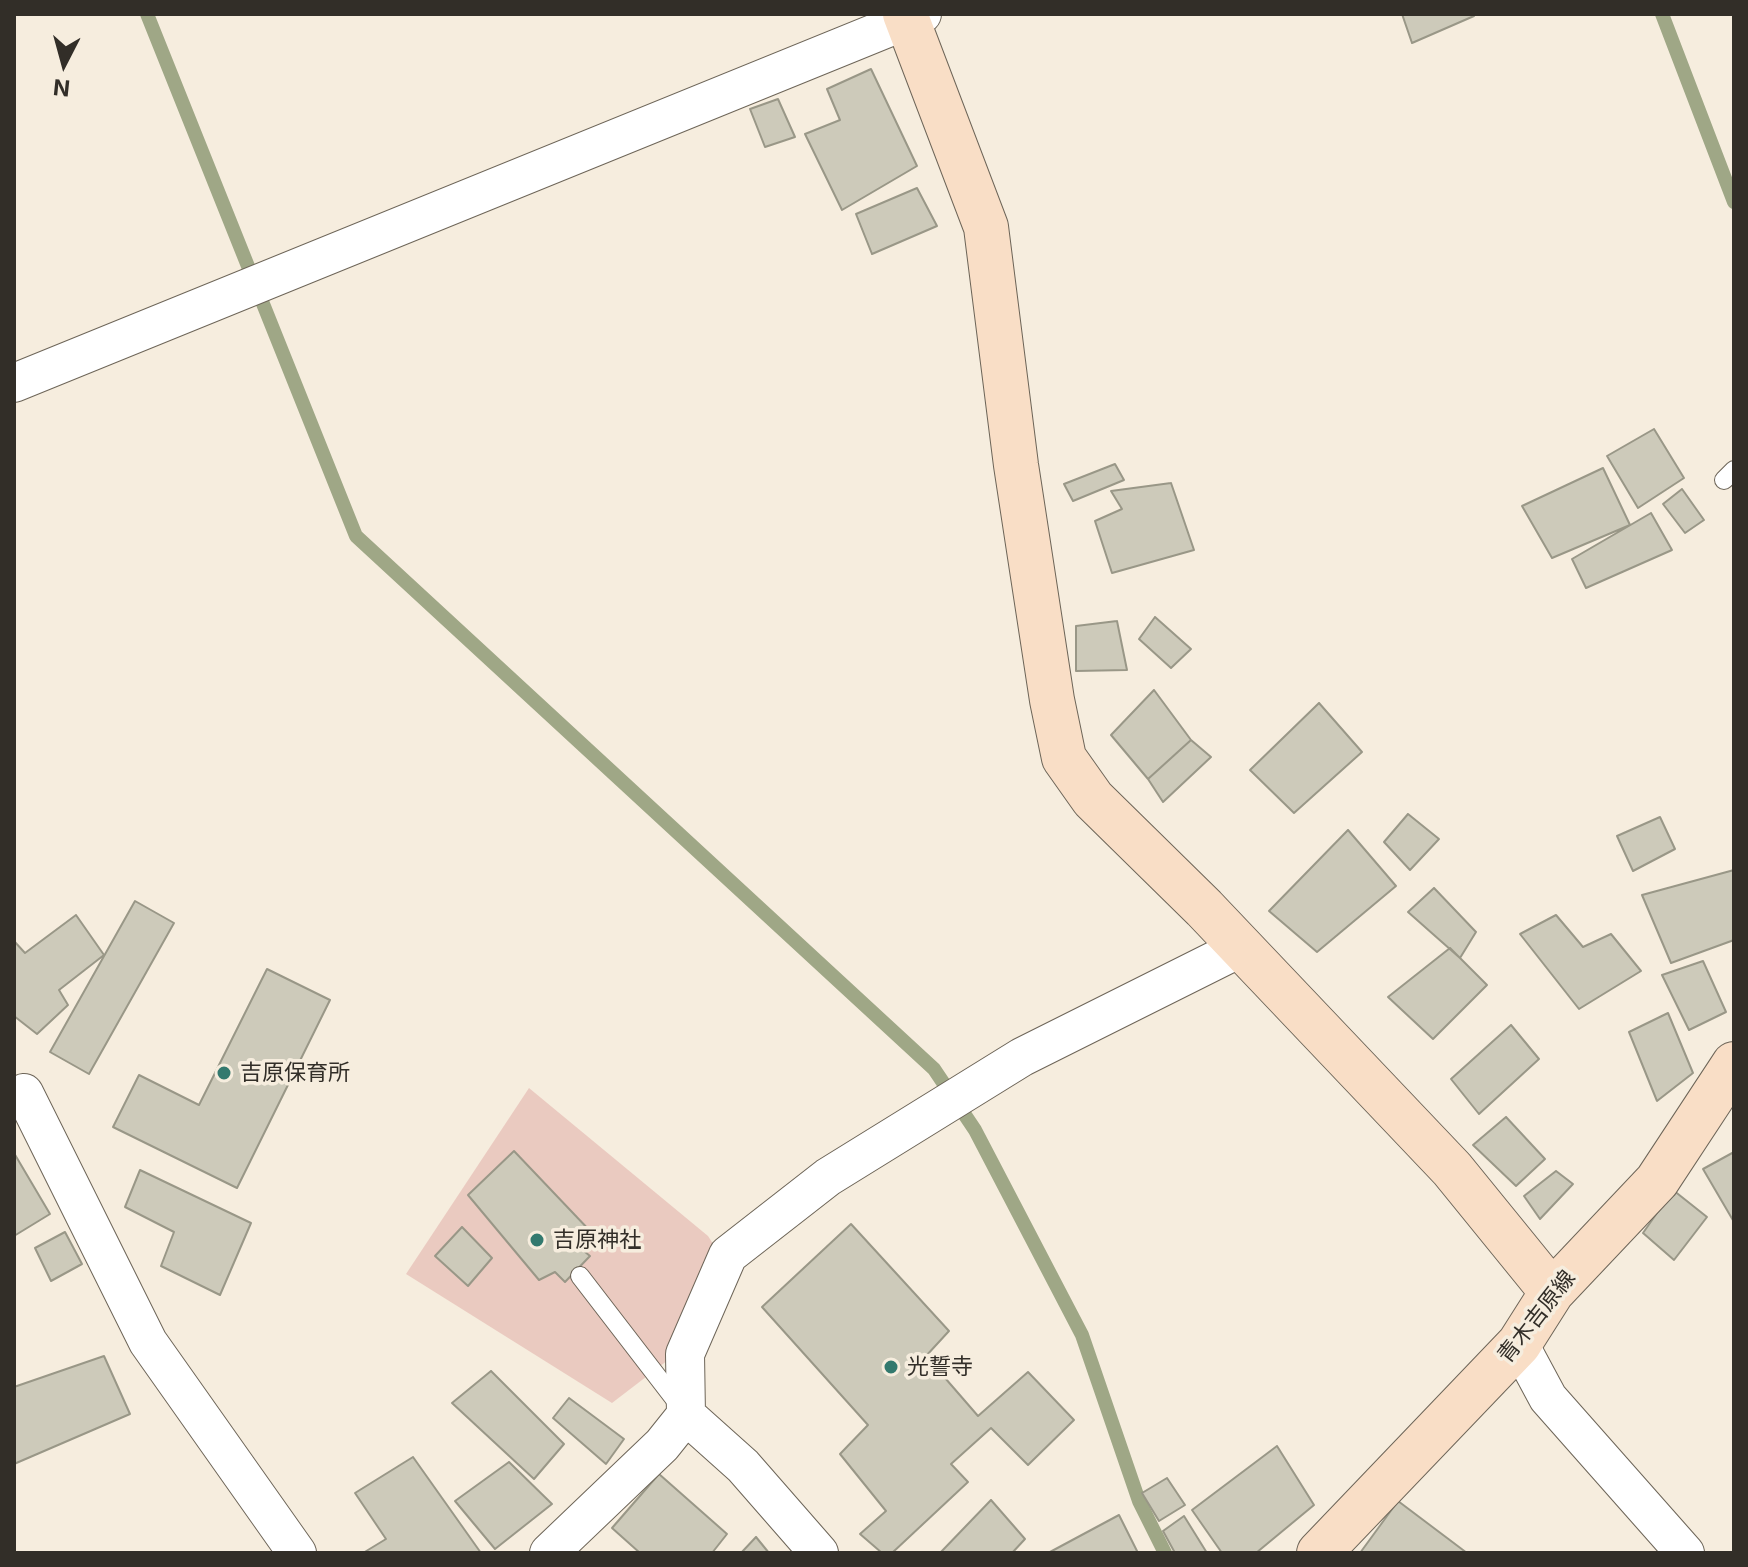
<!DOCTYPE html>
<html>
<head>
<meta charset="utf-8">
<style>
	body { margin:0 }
	#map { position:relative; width:1748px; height:1567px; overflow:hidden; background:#f6edde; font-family:Inter,sans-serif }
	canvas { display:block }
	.frame { position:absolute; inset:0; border:16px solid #322e28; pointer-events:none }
	.north { position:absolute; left:24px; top:24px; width:80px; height:80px; -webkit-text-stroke:6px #f6edde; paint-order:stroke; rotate:186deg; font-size:22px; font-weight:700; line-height:32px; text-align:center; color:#322e28 }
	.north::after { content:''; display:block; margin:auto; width:28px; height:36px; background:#322e28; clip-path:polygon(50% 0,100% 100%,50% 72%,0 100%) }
</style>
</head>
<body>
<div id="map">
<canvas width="1748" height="1567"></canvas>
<div class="frame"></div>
<div class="north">N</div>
</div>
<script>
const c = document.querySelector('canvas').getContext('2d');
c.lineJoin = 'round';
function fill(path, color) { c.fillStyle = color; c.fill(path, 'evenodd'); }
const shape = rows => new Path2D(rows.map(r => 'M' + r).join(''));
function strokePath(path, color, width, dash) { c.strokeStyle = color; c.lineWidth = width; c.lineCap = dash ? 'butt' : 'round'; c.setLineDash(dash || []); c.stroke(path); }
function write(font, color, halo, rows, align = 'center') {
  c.font = font + ' Inter,"Noto Sans JP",sans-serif'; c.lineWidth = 7; c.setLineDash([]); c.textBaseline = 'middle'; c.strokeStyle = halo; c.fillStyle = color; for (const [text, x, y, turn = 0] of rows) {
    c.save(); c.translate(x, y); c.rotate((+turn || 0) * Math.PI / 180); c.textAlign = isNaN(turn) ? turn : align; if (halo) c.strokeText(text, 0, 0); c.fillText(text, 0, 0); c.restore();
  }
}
const green = shape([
	[529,1088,708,1236,717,1250,672,1357,612,1403,406,1274]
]);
const stream = shape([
	[147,14,356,536,934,1069,975,1130,1082,1335,1139,1501,1165,1553],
	[1662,14,1734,202]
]);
const building = shape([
	[1402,14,1473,14,1474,16,1412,43,1402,14],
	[871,69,917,166,842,210,805,134,840,120,827,89,871,69],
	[778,99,795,137,765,147,750,109,778,99],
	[917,188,937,226,872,254,856,214,917,188],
	[1654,429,1684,478,1638,508,1607,456,1654,429],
	[1115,464,1124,480,1073,501,1064,484,1115,464],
	[1603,468,1630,525,1552,558,1522,506,1603,468],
	[1171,483,1194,550,1112,573,1095,521,1122,509,1111,491,1171,483],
	[1682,489,1704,520,1685,533,1663,504,1682,489],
	[1651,513,1672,550,1586,588,1572,559,1651,513],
	[1155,617,1191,649,1171,668,1139,639,1155,617],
	[1117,621,1127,670,1076,671,1076,626,1117,621],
	[1154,690,1191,740,1148,779,1111,735,1154,690],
	[1319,703,1362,752,1294,813,1250,770,1319,703],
	[1191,740,1211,757,1163,802,1148,779,1191,740],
	[1408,814,1439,839,1410,870,1384,842,1408,814],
	[1660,817,1675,849,1633,871,1617,836,1660,817],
	[1348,830,1396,886,1317,952,1269,911,1348,830],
	[1734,870,1734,940,1671,963,1642,895,1734,870],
	[1434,888,1476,932,1460,958,1408,912,1434,888],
	[135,901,174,923,89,1074,50,1052,135,901],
	[76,915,104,955,59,990,68,1005,37,1034,14,1016,14,941,25,953,76,915],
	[1556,915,1583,947,1611,934,1641,971,1579,1009,1520,934,1556,915],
	[1450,948,1487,985,1433,1039,1388,997,1450,948],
	[1703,961,1726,1012,1689,1030,1662,975,1703,961],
	[267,969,330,1000,237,1188,113,1127,139,1075,199,1105,267,969],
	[1668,1013,1693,1073,1657,1101,1629,1032,1668,1013],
	[1511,1025,1539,1059,1479,1114,1451,1079,1511,1025],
	[1506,1117,1545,1159,1516,1186,1473,1145,1506,1117],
	[514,1151,592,1233,579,1247,590,1256,565,1282,555,1272,539,1280,468,1195,514,1151],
	[1734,1152,1734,1222,1703,1169,1734,1152],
	[14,1153,50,1214,14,1236,14,1153],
	[140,1170,251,1223,220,1295,161,1266,174,1232,125,1207,140,1170],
	[1556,1171,1573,1184,1540,1219,1524,1196,1556,1171],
	[1673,1190,1707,1217,1674,1260,1643,1233,1673,1190],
	[851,1224,949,1331,926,1356,978,1416,1028,1372,1074,1420,1028,1465,991,1428,951,1464,968,1482,892,1553,882,1553,860,1534,886,1511,840,1454,868,1425,762,1307,851,1224],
	[462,1227,492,1258,468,1286,435,1256,462,1227],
	[65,1232,82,1264,51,1281,35,1248,65,1232],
	[104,1356,130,1414,14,1464,14,1387,104,1356],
	[491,1371,564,1444,534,1479,452,1403,491,1371],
	[569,1398,624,1439,606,1464,553,1418,569,1398],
	[1277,1446,1314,1505,1256,1553,1222,1553,1192,1510,1277,1446],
	[413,1457,481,1553,363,1553,386,1539,355,1493,413,1457],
	[509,1462,552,1504,495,1549,455,1501,509,1462],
	[659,1474,727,1534,712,1553,640,1553,612,1528,659,1474],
	[1167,1478,1185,1505,1159,1521,1142,1493,1167,1478],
	[991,1500,1025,1539,1012,1553,940,1553,991,1500],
	[1398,1501,1467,1553,1360,1553,1398,1501],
	[1119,1515,1138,1553,1050,1552,1119,1515],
	[1184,1516,1207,1553,1175,1553,1163,1531,1184,1516],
	[756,1537,769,1553,741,1553,756,1537]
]);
const lane = shape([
	[1724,480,1734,470],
	[580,1276,680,1406]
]);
const street = shape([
	[14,383,922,14],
	[24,1093,148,1342,297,1553],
	[1519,1344,1548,1398,1685,1553],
	[549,1553,662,1445,686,1415],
	[819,1553,743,1466,686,1415,685,1354,728,1255,828,1177,1022,1057,1242,947]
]);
const secondary = shape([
	[905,14,986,227,1016,465,1052,700,1064,758,1093,799,1204,908,1452,1169,1552,1292],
	[1319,1553,1519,1344,1552,1292,1657,1181,1734,1064]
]);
const markers = [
	[224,1073,8,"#33796e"],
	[537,1240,8,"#33796e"],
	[891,1367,8,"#33796e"]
];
const poiNames = [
	["吉原保育所",240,1073],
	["吉原神社",553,1240],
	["光誓寺",907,1367]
];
const streetNames = [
	["青木吉原線",1537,1317,-52]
];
fill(green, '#eacac0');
strokePath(stream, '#9fa786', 14);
fill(building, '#cdcaba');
strokePath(building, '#999787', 2);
strokePath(lane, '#6d6558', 20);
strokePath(street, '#6d6558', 40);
strokePath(secondary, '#6d6558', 46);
strokePath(lane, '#fff', 18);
strokePath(street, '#fff', 38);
strokePath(secondary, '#f9dec6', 44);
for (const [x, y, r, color] of markers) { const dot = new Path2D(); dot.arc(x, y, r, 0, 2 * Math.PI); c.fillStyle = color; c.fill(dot); strokePath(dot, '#f6edde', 3); }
write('22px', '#322e28', '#f6edde', poiNames, 'left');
write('22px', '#322e28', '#f6edde', streetNames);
</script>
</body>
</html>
